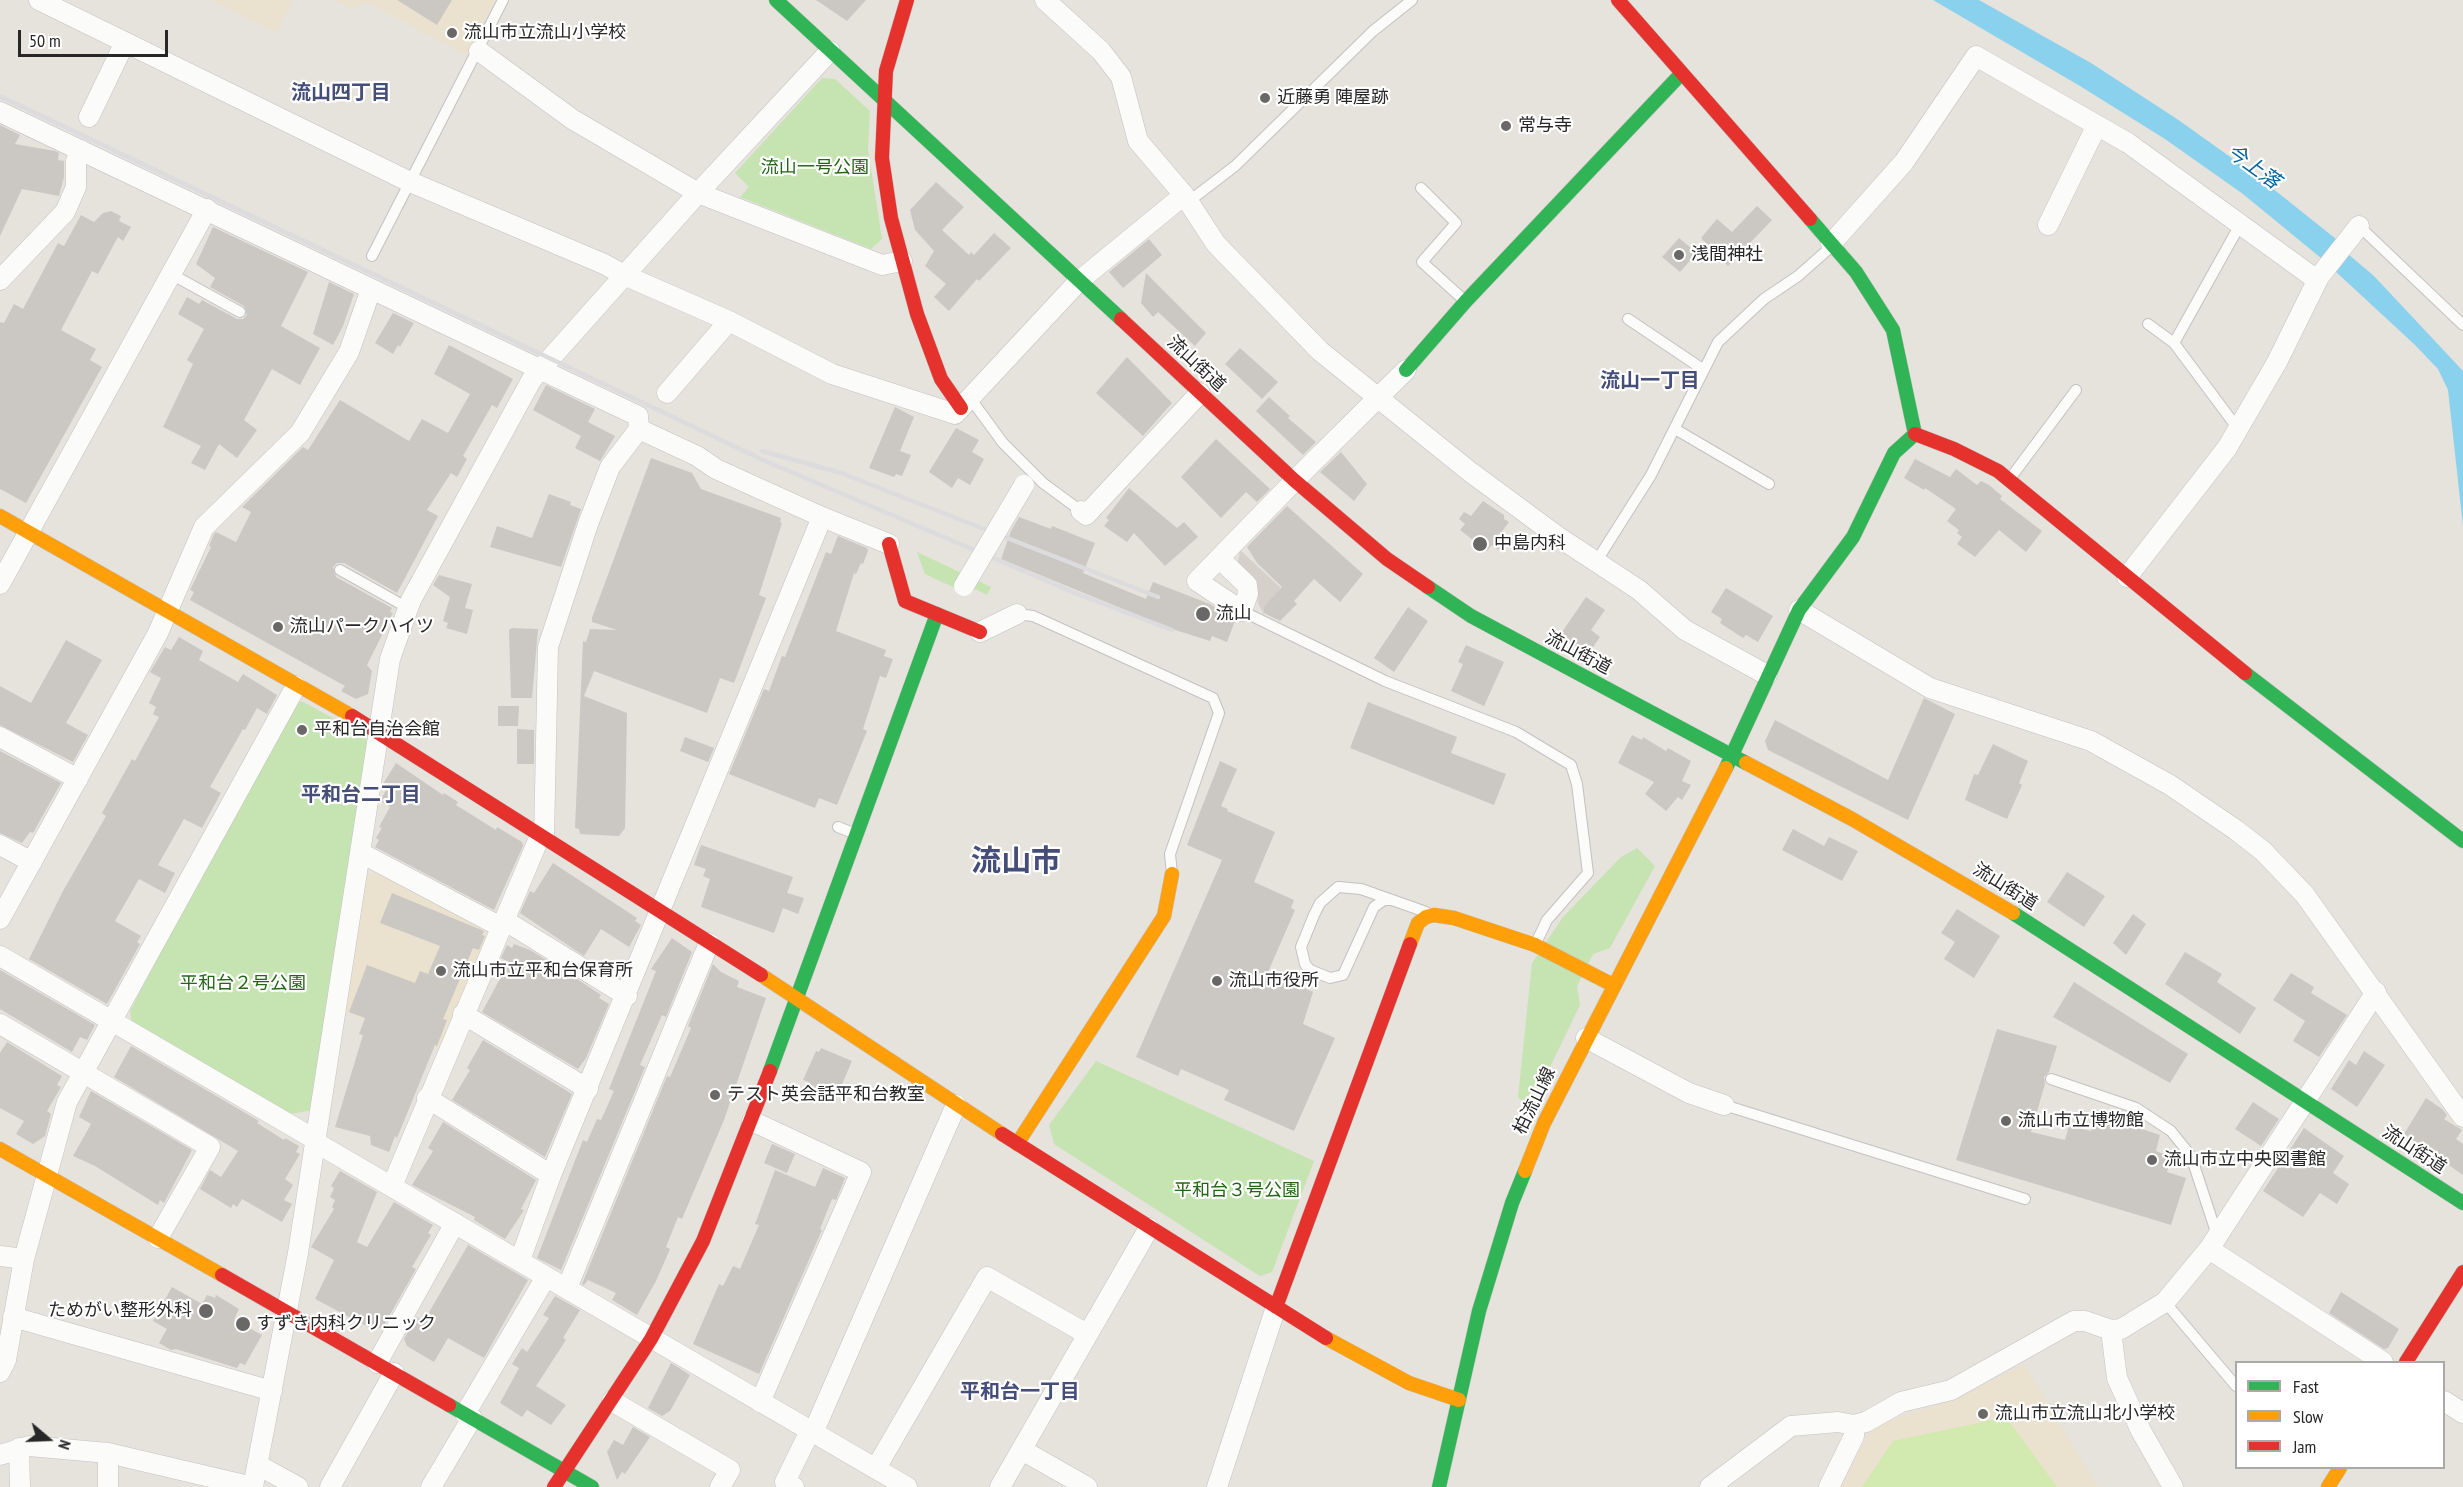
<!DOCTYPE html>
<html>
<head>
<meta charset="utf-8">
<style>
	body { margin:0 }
	#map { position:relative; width:2463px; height:1487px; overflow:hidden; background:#e6e2dc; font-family:"PT Sans Narrow",sans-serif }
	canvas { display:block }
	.legend { position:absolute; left:2235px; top:1361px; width:210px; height:108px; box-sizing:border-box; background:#fff; border:2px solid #a9a9a9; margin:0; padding:8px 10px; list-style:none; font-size:18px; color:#272727 }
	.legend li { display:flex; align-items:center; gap:12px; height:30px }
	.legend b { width:30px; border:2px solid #a9a9a9 }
	.north { position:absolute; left:18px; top:1409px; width:60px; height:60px; -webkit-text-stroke:4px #fff; paint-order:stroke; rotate:109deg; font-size:16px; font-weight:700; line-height:24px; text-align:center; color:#272727 }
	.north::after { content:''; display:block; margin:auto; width:21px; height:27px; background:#272727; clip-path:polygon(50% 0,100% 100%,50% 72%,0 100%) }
	.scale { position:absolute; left:18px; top:30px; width:150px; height:27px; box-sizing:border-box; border:3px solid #272727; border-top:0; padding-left:8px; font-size:18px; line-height:21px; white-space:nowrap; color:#272727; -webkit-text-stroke:4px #fff; paint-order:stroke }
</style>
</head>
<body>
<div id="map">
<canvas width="2463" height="1487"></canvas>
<ul class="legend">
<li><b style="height:8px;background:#30b455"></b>Fast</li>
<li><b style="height:8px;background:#ff9f0a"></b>Slow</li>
<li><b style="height:8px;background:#e5322d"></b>Jam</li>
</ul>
<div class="north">N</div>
<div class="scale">50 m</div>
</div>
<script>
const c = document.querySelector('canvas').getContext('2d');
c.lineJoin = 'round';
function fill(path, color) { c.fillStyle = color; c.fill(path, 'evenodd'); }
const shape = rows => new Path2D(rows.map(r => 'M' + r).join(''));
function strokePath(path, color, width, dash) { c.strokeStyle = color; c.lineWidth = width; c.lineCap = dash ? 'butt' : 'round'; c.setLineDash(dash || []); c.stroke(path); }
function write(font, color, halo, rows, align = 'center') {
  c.font = font + ' "PT Sans Narrow","Noto Sans JP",sans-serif'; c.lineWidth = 4.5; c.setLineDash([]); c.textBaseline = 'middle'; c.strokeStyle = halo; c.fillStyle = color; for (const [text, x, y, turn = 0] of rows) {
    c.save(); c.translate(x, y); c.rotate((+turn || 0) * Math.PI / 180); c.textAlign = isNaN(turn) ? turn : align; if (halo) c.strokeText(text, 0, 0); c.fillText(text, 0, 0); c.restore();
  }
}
const education = shape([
	[211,0,294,0,276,32],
	[335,0,495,0,467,55,367,2,351,9],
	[377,871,487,924,489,935,439,1049,343,1011,366,876],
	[2024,1364,2098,1487,1841,1487,1872,1426,1950,1401]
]);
const green = shape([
	[822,78,835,79,870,111,868,149,882,239,871,249,740,197,749,187,735,173],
	[917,552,991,587,987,595,971,587,957,589,925,574],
	[292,701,303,702,366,736,367,749,312,1110,290,1114,132,1023,130,1011],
	[1637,848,1655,866,1610,948,1593,954,1577,986,1580,1005,1533,1102,1524,1103,1518,1097,1532,963,1563,917,1621,857],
	[1096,1061,1314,1161,1272,1272,1260,1276,1054,1144,1049,1125]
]);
const pitch = shape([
	[2006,1417,2057,1487,1862,1487,1893,1441]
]);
const plaza = shape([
	[1240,550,1281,588,1264,606,1264,615,1258,603,1257,587,1238,563]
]);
const water = shape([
	[1933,0,1979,0,2091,63,2177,119,2257,176,2336,239,2321,258,2243,194,2165,139,2080,86],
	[2348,254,2374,276,2463,371,2463,526,2448,390,2438,369,2414,344,2335,271]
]);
const building = shape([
	[397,0,452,0,437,25],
	[816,0,866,0,847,21],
	[0,125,20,135,15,144,55,151,59,153,58,160,64,161,64,177,59,196,22,189,0,236],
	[936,182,964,207,942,230,969,255,971,252,974,255,994,233,1011,248,979,281,977,279,949,311,934,297,946,284,925,266,934,251,915,230,910,210],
	[1757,206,1772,220,1728,266,1701,238,1717,219,1732,232],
	[111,211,121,216,119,221,131,227,123,241,118,237,98,274,92,271,61,330,96,349,90,360,102,367,26,503,0,489,0,322,4,323,14,304,23,309,58,243,64,246,81,215,94,222,103,213],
	[213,227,308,272,281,326,320,348,300,385,272,369,244,420,257,430,237,458,219,444,205,470,191,463,201,446,163,427,193,364,187,360,204,329,178,314,187,297,199,304,202,300,237,319,243,319,247,315,244,306,210,287,215,278,196,264],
	[1679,238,1697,253,1680,272,1662,257],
	[1149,239,1162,255,1123,288,1109,272],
	[1146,273,1206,333,1195,346,1158,312,1153,317,1141,303],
	[329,282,354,294,343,326,333,345,313,334],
	[393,313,414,323,400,347,398,345,393,354,375,343],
	[449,345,513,379,497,408,492,405,463,456,467,459,457,477,451,473,427,510,438,516,397,593,344,563,337,563,333,567,336,577,392,608,390,612,393,613,367,665,372,671,368,694,356,699,341,691,345,686,190,600,194,592,190,590,211,547,209,546,214,534,216,532,236,542,251,512,242,507,303,447,308,450,340,400,409,441,422,419,448,433,470,394,434,374],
	[1240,348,1278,382,1262,399,1225,364],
	[1127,357,1172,403,1143,436,1096,393],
	[546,385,595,409,588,422,615,436,600,461,575,448,581,436,533,410],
	[1269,397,1290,416,1288,418,1316,442,1303,455,1256,411],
	[895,407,914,417,900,451,911,455,902,476,896,474,894,477,869,468],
	[956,428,979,440,972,452,984,459,970,485,958,478,952,488,929,472],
	[1216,439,1270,489,1257,502,1246,492,1221,518,1181,477],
	[1341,452,1367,484,1354,501,1320,472],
	[651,458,692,473,701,489,781,518,780,522,782,523,759,595,766,598,734,683,720,678,707,713,594,671,584,696,627,713,625,828,619,836,580,834,579,829,575,828,583,641,586,642,590,629,617,630,592,622,592,618],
	[1915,459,1950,477,1956,469,1977,485,1981,481,1989,485,2002,496,2000,499,2042,531,2026,552,1999,530,1975,557,1957,544,1962,537,1957,533,1959,530,1947,521,1956,509,1925,488,1924,490,1904,478],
	[1129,488,1177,528,1184,522,1198,537,1165,566,1134,533,1127,542,1104,526,1109,520,1106,518],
	[549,494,571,502,570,505,581,509,561,567,490,547,497,526,532,538],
	[1483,501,1504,515,1504,519,1509,522,1501,533,1506,536,1498,550,1492,545,1487,551,1460,530,1465,524,1459,519,1464,512,1471,516],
	[1287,506,1363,574,1340,602,1314,579,1294,601,1297,604,1280,621,1264,613,1264,606,1282,587,1257,563,1247,547],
	[1019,517,1051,529,1052,526,1095,543,1083,573,1146,599,1153,582,1210,604,1221,612,1220,614,1235,621,1227,642,1212,636,1210,641,1172,629,1001,559,1011,531],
	[838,536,867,548,868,551,863,564,861,563,856,574,854,573,836,631,886,650,884,656,893,659,886,678,880,676,863,729,867,731,837,805,819,798,815,808,729,774,764,689,769,691,782,656,785,657,826,552,831,554],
	[439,575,472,584,465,608,473,610,467,634,446,628,448,623,443,621,450,597,433,585],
	[1726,588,1773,616,1758,642,1746,635,1743,638,1720,623,1722,619,1711,612],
	[1586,597,1605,610,1591,630,1600,637,1589,653,1558,638],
	[1408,607,1428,621,1394,672,1374,658],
	[512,628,538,629,532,698,511,698,509,630],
	[179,637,203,651,199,660,238,682,243,674,277,695,267,714,257,708,245,730,243,729,210,787,221,793,202,828,184,819,158,865,175,873,165,893,139,879,115,921,141,936,137,942,140,944,107,1004,29,959,63,891,106,816,102,813,132,759,135,761,159,717,153,714,156,707,149,703,161,678,150,672,165,647,171,650],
	[66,640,102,660,66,723,88,735,73,762,0,725,0,686,31,703],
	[1466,645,1504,662,1484,706,1451,691,1463,664,1458,662],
	[1924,698,1955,714,1908,820,1768,750,1765,741,1775,720,1888,780],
	[1368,702,1457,737,1451,753,1506,774,1494,805,1350,748],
	[498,706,519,706,518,726,498,726],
	[517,729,534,730,534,764,517,764],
	[1632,735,1642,740,1643,737,1666,751,1668,748,1691,761,1682,781,1691,785,1682,800,1678,797,1666,811,1645,794,1654,782,1618,763],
	[685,737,714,748,708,762,680,751],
	[1993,744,2028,761,2019,783,2022,785,2007,819,1965,800,1974,774,1978,775],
	[0,751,61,783,33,833,30,832,22,843,0,833],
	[1220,761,1237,769,1221,806,1228,809,1227,811,1275,832,1254,882,1294,900,1291,908,1295,910,1268,972,1313,992,1303,1024,1335,1038,1294,1131,1224,1100,1229,1090,1181,1069,1178,1076,1136,1057,1222,860,1187,845],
	[396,763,443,795,444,793,458,802,456,805,496,830,497,827,522,842,523,846,494,910,375,847,379,840,376,838,382,828,379,827,390,807,380,801,386,790,382,787,383,784],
	[1793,829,1824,846,1829,837,1858,851,1842,881,1782,850],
	[701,845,793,877,787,893,804,898,798,914,783,908,774,933,701,907,710,879,703,876,706,869,694,865],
	[553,863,637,918,635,921,641,925,629,947,601,929,584,956,520,913,530,891,534,893],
	[2067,872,2105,896,2084,927,2047,902],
	[392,893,484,931,482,935,485,936,479,950,473,948,443,1019,447,1020,437,1046,435,1045,397,1138,395,1136,389,1152,371,1145,370,1136,335,1127,363,1035,359,1034,365,1018,349,1012,367,965,415,983,420,971,428,974,440,946,380,923],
	[1957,909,2000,936,1974,978,1944,959,1955,942,1941,933],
	[2133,914,2146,924,2126,955,2113,943],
	[672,938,692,952,666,1017,662,1015,640,1065,645,1067,561,1270,537,1258,583,1140,587,1142,597,1119,601,1120,614,1091,609,1089,656,971,651,969],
	[514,944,530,950,577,979,601,995,599,998,609,1004,586,1058,578,1069,482,1012,509,962,501,958,507,945,512,948],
	[2185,952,2222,974,2217,982,2256,1008,2240,1034,2165,984],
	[713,964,721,972,739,981,737,987,766,998,724,1120,682,1219,678,1217,666,1247,670,1249,656,1281,637,1315,612,1300,616,1293,588,1280,584,1285,582,1284,667,1076,670,1077,691,1028,688,1026],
	[0,970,95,1025,87,1040,80,1037,72,1052,0,1009],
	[2291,973,2314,987,2311,993,2347,1015,2319,1057,2293,1041,2305,1021,2273,1000],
	[2074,982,2188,1054,2170,1083,2053,1017],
	[1997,1029,2057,1046,2049,1072,2044,1077,2045,1084,2031,1132,2065,1140,2069,1126,2091,1131,2096,1114,2160,1135,2156,1151,2172,1157,2167,1172,2186,1178,2171,1225,1956,1160],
	[483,1040,572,1094,545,1157,452,1100,470,1070,467,1068],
	[7,1042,62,1076,57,1085,61,1087,47,1111,51,1114,45,1136,33,1144,16,1134,24,1121,0,1108,0,1053],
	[131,1046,259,1121,257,1123,284,1140,285,1138,299,1146,296,1152,300,1154,285,1179,293,1185,284,1200,292,1204,282,1222,242,1199,237,1207,233,1204,231,1208,200,1189,210,1170,221,1177,238,1151,114,1077],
	[821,1048,852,1061,837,1096,829,1092,827,1096,807,1087,809,1082,803,1080,816,1051,819,1052],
	[2364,1051,2385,1065,2357,1107,2331,1089,2349,1060,2356,1065],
	[91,1091,192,1150,164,1203,160,1200,158,1205,95,1166,73,1156,91,1124,79,1117],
	[2426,1098,2442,1109,2447,1115,2444,1119,2462,1130,2456,1139,2463,1144,2463,1175,2404,1134],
	[2253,1102,2279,1119,2261,1146,2235,1129],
	[443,1122,536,1180,521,1209,524,1210,505,1239,474,1220,475,1217,412,1185,433,1151,428,1148],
	[2304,1128,2344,1156,2333,1173,2349,1184,2337,1204,2320,1193,2303,1217,2263,1191],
	[772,1144,795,1154,787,1173,764,1163],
	[823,1168,845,1178,836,1200,832,1199,820,1229,822,1230,759,1374,693,1344,719,1284,723,1286,733,1266,740,1269,759,1225,755,1224,775,1170,815,1187],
	[340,1171,377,1192,357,1242,367,1247,394,1202,433,1225,428,1233,431,1235,412,1267,416,1269,383,1327,374,1330,315,1299,334,1260,311,1247,334,1209,332,1207,335,1200,330,1197,334,1188,331,1186],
	[468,1245,528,1280,484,1358,448,1338,434,1362,407,1346,404,1339,416,1317,424,1321],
	[172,1287,202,1304,207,1295,215,1298,216,1295,239,1309,234,1320,262,1335,245,1365,240,1363,237,1368,176,1349,171,1350,159,1343,167,1329,153,1321],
	[2341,1292,2399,1329,2388,1348,2384,1349,2329,1313],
	[555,1296,580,1310,563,1338,566,1340,536,1386,566,1405,551,1425,527,1410,522,1417,500,1403,519,1368,512,1364,522,1348,527,1352,549,1318,543,1315],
	[671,1363,690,1375,670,1411,662,1416,648,1408],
	[633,1427,650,1437,625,1474,622,1472,617,1480,607,1452,614,1440,623,1445]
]);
const lane = shape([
	[1421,188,1456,223,1422,262,1465,301],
	[1188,202,1235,166,1373,31,1412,0],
	[2359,226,2463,325],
	[372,256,503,0],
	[171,274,240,312],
	[1628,319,1704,370],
	[2148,324,2174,343],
	[970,398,1003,443,1043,483,1081,511],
	[1675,429,1769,484],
	[2238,429,2174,343,2241,223],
	[2009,480,2076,390],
	[1596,562,1651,475,1718,342,1764,299,1798,276,1832,246],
	[340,570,408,608],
	[1242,611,1385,681,1516,732,1571,765,1577,784,1588,873,1547,920,1535,945],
	[1017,614,1033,616,1213,698,1219,713,1170,854,1172,874],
	[838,827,856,834],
	[1391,900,1384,900,1374,907,1343,975,1330,978,1310,970,1305,964,1301,947,1314,915,1320,903,1338,887,1361,889,1426,912],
	[2051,1079,2136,1108,2171,1131,2191,1156,2217,1235],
	[1724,1105,2025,1199],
	[2165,1302,2236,1386]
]);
const street = shape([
	[39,0,408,181,604,264,624,275,729,321,832,374,955,414,1079,281,1184,195],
	[1045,0,1101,51,1121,77,1138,141,1184,195,1216,244,1320,351,1469,471,1557,536,1639,590,1685,630,1767,675],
	[479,51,572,119,698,193,882,265,902,261],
	[0,112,638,416,639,429,610,467,588,524,548,647,544,838],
	[89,117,125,42],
	[2048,225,2097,125],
	[1831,244,1904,162,1976,56,2128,143,2317,280],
	[0,280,65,212,76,187,76,161,81,150],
	[667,393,729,321],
	[639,429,697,456,716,469,822,517,889,544],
	[1081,511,1086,515,1200,393],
	[1219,558,1247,585,1248,594,1242,611,1197,581,1229,548,1307,468,1406,370],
	[2127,577,2227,448,2277,362,2319,277,2359,226],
	[0,584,207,209],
	[1799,610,1930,688,2091,741,2170,785,2236,830,2263,851,2305,895,2463,1117],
	[980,632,1017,614],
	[0,737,78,779],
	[0,845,32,862],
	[361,853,501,927],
	[0,919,158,633,204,527,300,433,349,352,371,289],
	[504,920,627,996],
	[0,956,316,1140],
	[463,1014,588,1089],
	[0,1024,210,1147,158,1238],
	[1586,1038,1689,1093,1724,1105],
	[427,1098,551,1175],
	[752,1121,861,1172,760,1402],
	[315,1142,907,1487],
	[392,1186,540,836],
	[2209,1249,2383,1362],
	[0,1256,24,1259],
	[520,1260,551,1175,822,517],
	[567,1288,709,943],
	[13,1317,272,1391],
	[2111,1330,2117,1378,2141,1431,2173,1487],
	[377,1363,455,1223],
	[0,1372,6,1360,24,1259,67,1102,296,686],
	[612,1401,730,1470,720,1487],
	[2444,1401,2463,1413],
	[465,1414,546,1277],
	[813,1433,956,1105],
	[19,1448,20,1487],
	[1022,1450,1087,1487],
	[108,1453,108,1487],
	[0,1455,29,1446,108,1453,253,1487],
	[258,1465,298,1487],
	[876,1468,987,1277,1087,1334],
	[253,1487,298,1253,390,659,411,600,532,379,698,193,830,51],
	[330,1487,394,1373],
	[431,1487,472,1418],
	[794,1487,785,1482,810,1431],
	[1000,1487,1149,1228],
	[1217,1487,1276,1307],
	[1710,1487,1791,1426,1838,1422,1854,1425,1866,1422,1901,1402,1951,1390,2074,1321,2085,1321,2111,1330,2121,1329,2165,1302,2209,1249,2376,992],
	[1829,1487,1854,1436,1854,1425]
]);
const fast = shape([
	[776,0,1121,319],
	[1810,219,1856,272,1893,330,1915,434],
	[1406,370,1466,301,1681,74],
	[1428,587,1471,616,1746,763],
	[2245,673,2463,841],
	[1726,768,1799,610,1853,537,1894,453,1915,434],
	[2013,913,2463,1203],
	[770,1071,937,614],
	[449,1405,592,1487],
	[1439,1487,1479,1311,1512,1203,1525,1171]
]);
const slow = shape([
	[0,516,352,716],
	[1746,763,1852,819,2013,913],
	[1410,944,1418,923,1426,917,1434,915,1454,918,1535,945,1613,985],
	[761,975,1002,1134],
	[1017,1144,1164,916,1172,874],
	[0,1149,222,1275],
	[1525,1171,1544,1123,1726,768],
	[1326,1338,1409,1383,1459,1400],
	[2328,1487,2340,1468]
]);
const jam = shape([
	[907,0,886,71,882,158,891,218,917,314,941,379,961,408],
	[1618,0,1810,219],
	[1121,319,1294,480,1387,559,1428,587],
	[1915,434,1954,449,1998,471,2245,673],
	[889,544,905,601,980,632],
	[352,716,761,975],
	[1002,1134,1326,1338],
	[222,1275,449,1405],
	[1276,1307,1410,944],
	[2406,1362,2463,1272],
	[554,1487,651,1339,703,1241,770,1071]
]);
const rail = shape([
	[0,96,763,460,1075,593,1172,630],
	[762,451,841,473,1158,597]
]);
const streetBridge = shape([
	[964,586,1024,485]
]);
const markers = [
	[452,33,6,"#6a6866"],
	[1265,98,6,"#6a6866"],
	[1506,126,6,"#6a6866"],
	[1679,255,6,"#6a6866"],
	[1480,544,8,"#6a6866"],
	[1203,614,8,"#6a6866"],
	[278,627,6,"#6a6866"],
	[302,730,6,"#6a6866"],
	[441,971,6,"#6a6866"],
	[1217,981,6,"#6a6866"],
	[715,1095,6,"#6a6866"],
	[2006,1121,6,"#6a6866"],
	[2152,1160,6,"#6a6866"],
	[206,1311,8,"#6a6866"],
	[243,1324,8,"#6a6866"],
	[1983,1414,6,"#6a6866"]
];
const poiNames = [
	["流山市立流山小学校",464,33],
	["近藤勇 陣屋跡",1277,98],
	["常与寺",1518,126],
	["浅間神社",1691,255],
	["中島内科",1494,544],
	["流山",1216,614],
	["流山パークハイツ",290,627],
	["平和台自治会館",314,730],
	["流山市立平和台保育所",453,971],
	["流山市役所",1229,981],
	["テスト英会話平和台教室",727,1095],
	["流山市立博物館",2018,1121],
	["流山市立中央図書館",2164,1160],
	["ためがい整形外科",192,1311,"right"],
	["すずき内科クリニック",256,1324],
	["流山市立流山北小学校",1995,1414]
];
const parkNames = [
	["流山一号公園",815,168],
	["平和台２号公園",243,984],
	["平和台３号公園",1237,1191]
];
const streetNames = [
	["流山街道",1196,364,43],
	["流山街道",1578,653,28],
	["流山街道",2005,887,32],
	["柏流山線",1535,1101,-64],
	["流山街道",2414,1150,33]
];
const neighbourhoodNames = [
	["流山四丁目",341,93],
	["流山一丁目",1650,381],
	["平和台二丁目",361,795],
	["平和台一丁目",1020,1392]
];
const waterNames = [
	["今上落",2253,167,36]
];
const townNames = [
	["流山市",1016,862]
];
fill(education, '#eae2cf');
fill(green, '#c5e4b2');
fill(pitch, '#d2e9af');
fill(plaza, '#d5d0ca');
fill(water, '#8ad1ee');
fill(building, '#cbc8c3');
strokePath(lane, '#c3c1c2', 12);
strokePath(street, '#c3c1c2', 21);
strokePath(fast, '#c3c1c2', 15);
strokePath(slow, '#c3c1c2', 15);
strokePath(jam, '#c3c1c2', 15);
strokePath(lane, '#fbfbfa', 10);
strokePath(street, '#fbfbfa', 20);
strokePath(fast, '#30b455', 14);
strokePath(slow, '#ff9f0a', 14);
strokePath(jam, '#e5322d', 14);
strokePath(rail, '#dcdcde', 4.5);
strokePath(streetBridge, '#c3c1c2', 21, []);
strokePath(streetBridge, '#fbfbfa', 20);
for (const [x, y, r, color] of markers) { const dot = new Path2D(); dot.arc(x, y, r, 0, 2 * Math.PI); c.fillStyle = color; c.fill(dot); strokePath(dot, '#fff', 2); }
write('18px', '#272727', '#fff', poiNames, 'left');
write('18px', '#236615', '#fff', parkNames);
write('18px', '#272727', '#fff', streetNames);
write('bold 20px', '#454d79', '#fff', neighbourhoodNames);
write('italic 20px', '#06649c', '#fff', waterNames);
write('bold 30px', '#454d79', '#fff', townNames);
</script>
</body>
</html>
